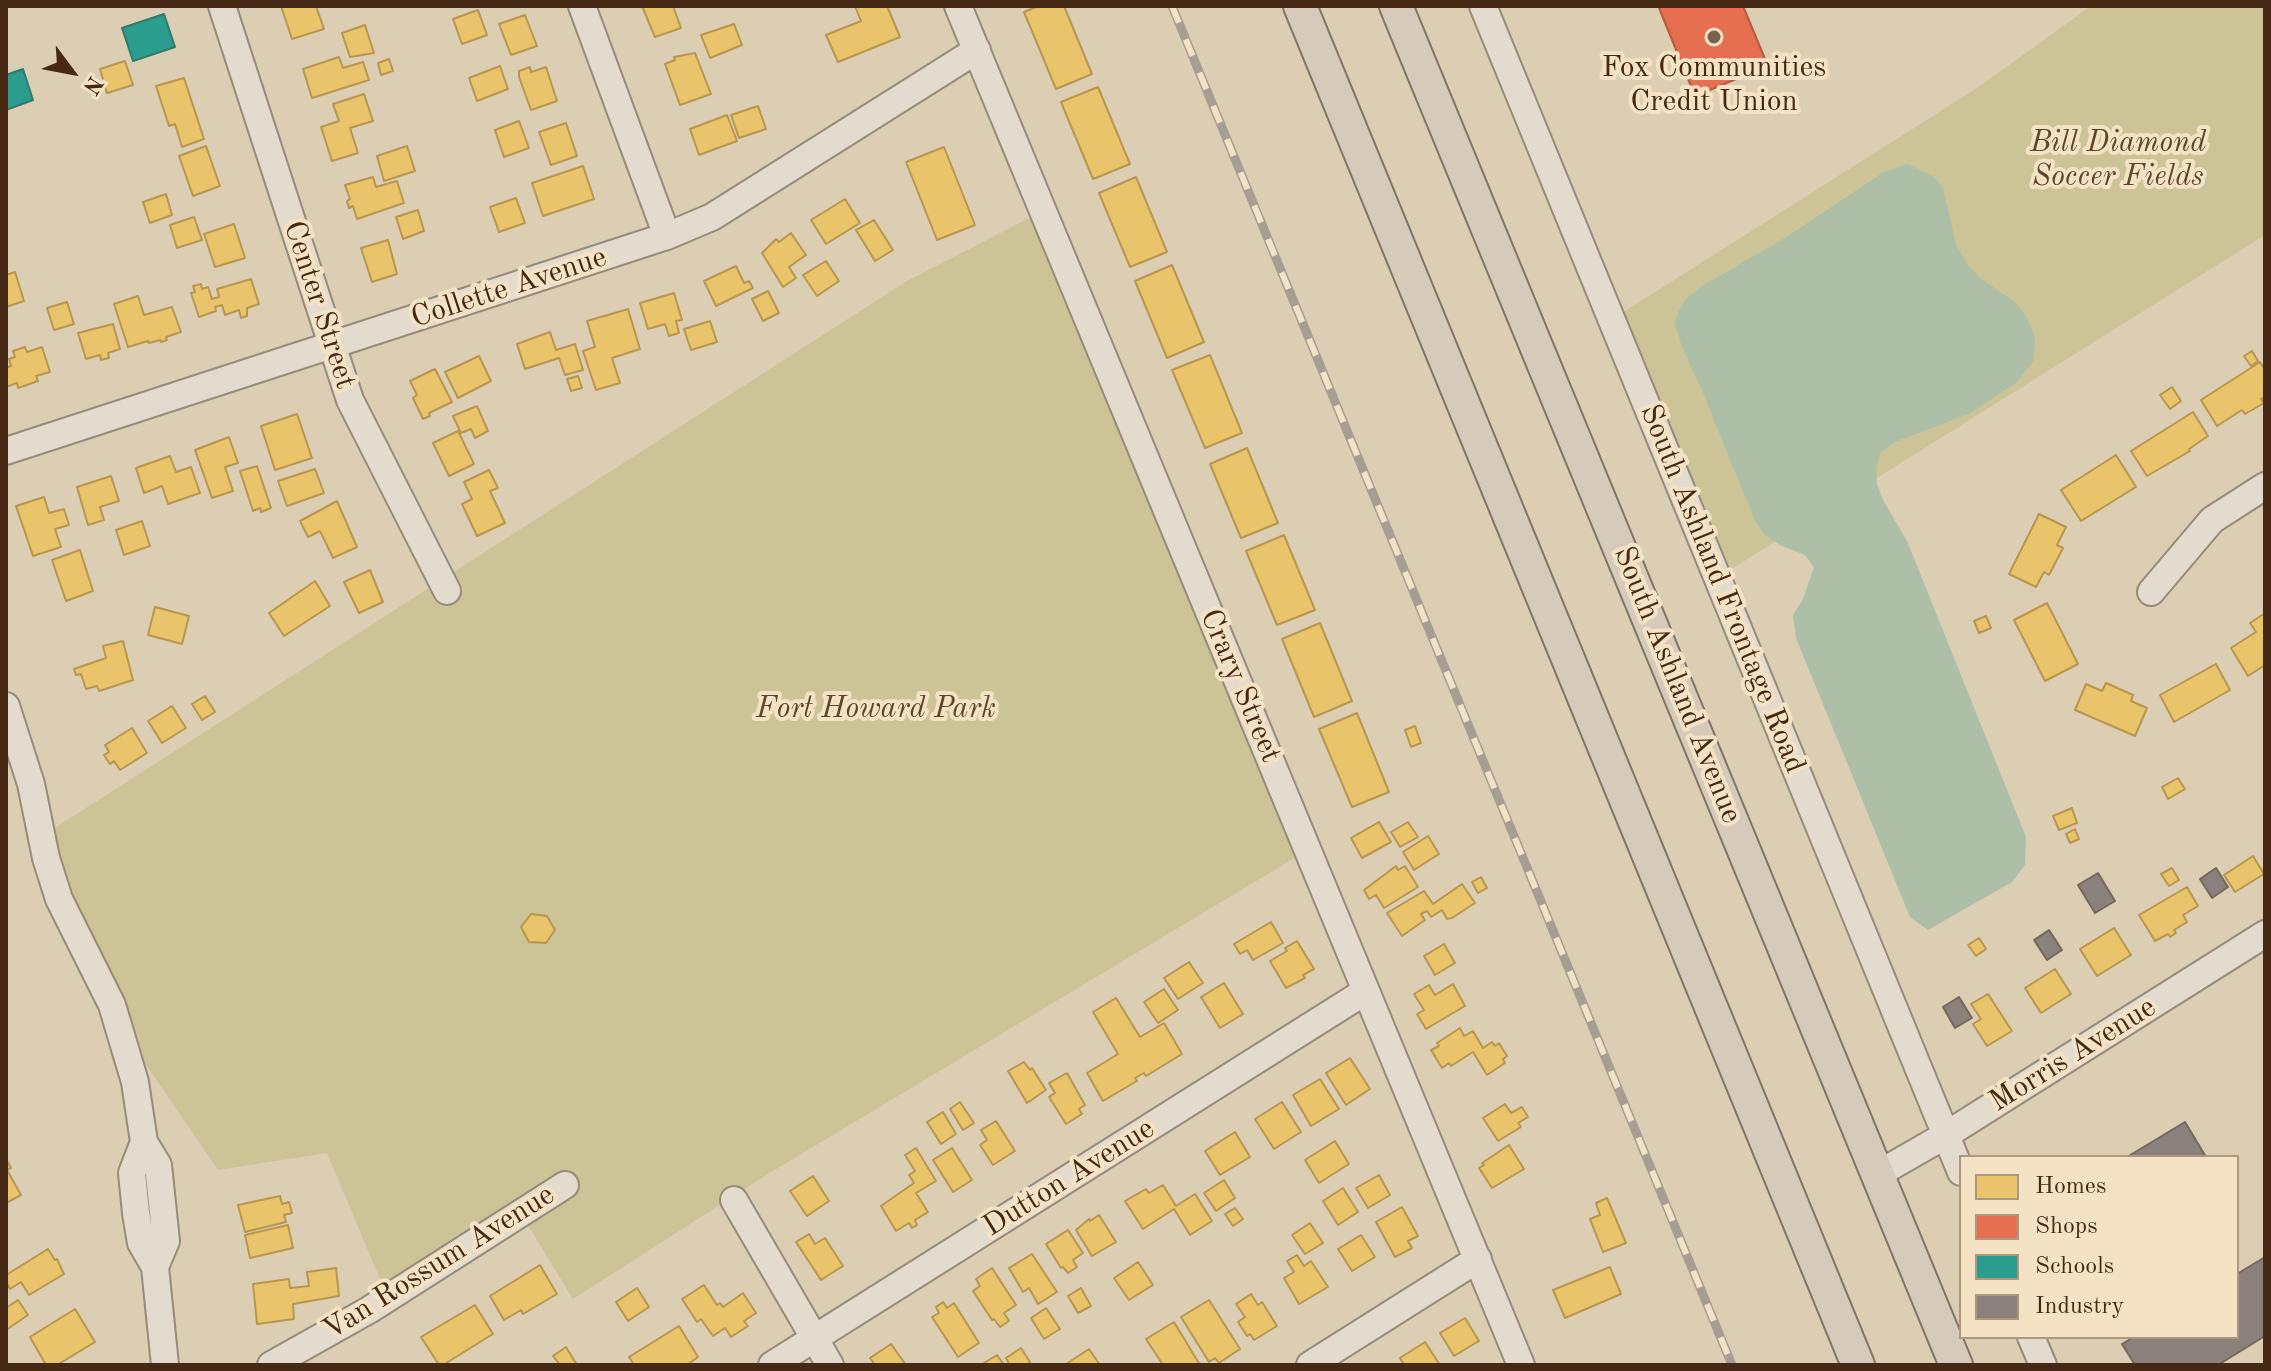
<!DOCTYPE html>
<html>
<head>
<meta charset="utf-8">
<style>
	body { margin:0 }
	#map { position:relative; width:2271px; height:1371px; overflow:hidden; background:#dcceb3; font-family:"Old Standard TT",serif }
	canvas { display:block }
	.frame { position:absolute; inset:0; border:8px solid #462915; pointer-events:none }
	.legend { position:absolute; left:1959px; top:1155px; width:280px; height:184px; box-sizing:border-box; background:#f3e2c3; border:2px solid #ae987d; margin:0; padding:10px 14px; list-style:none; font-size:24px; color:#462915 }
	.legend li { display:flex; align-items:center; gap:16px; height:40px }
	.legend b { width:40px; border:2px solid #ae987d }
	.north { position:absolute; left:32px; top:32px; width:80px; height:80px; -webkit-text-stroke:6px #f3e2c3; paint-order:stroke; rotate:122deg; font-size:22px; font-weight:700; line-height:32px; text-align:center; color:#462915 }
	.north::after { content:''; display:block; margin:auto; width:28px; height:36px; background:#462915; clip-path:polygon(50% 0,100% 100%,50% 72%,0 100%) }
</style>
</head>
<body>
<div id="map">
<canvas width="2271" height="1371"></canvas>
<div class="frame"></div>
<ul class="legend">
<li><b style="height:22px;background:#e9c46a"></b>Homes</li>
<li><b style="height:22px;background:#e76f51"></b>Shops</li>
<li><b style="height:22px;background:#2a9d8f"></b>Schools</li>
<li><b style="height:22px;background:#8a817c"></b>Industry</li>
</ul>
<div class="north">N</div>
</div>
<script>
const c = document.querySelector('canvas').getContext('2d');
c.lineJoin = 'round';
function fill(path, color) { c.fillStyle = color; c.fill(path, 'evenodd'); }
const shape = rows => new Path2D(rows.map(r => 'M' + r).join(''));
function strokePath(path, color, width, dash) { c.strokeStyle = color; c.lineWidth = width; c.lineCap = dash ? 'butt' : 'round'; c.setLineDash(dash || []); c.stroke(path); }
function write(font, color, halo, rows, align = 'center') {
  c.font = font + ' "Old Standard TT",serif'; c.lineWidth = 8; c.setLineDash([]); c.textBaseline = 'middle'; c.strokeStyle = halo; c.fillStyle = color; for (const [text, x, y, turn = 0] of rows) {
    c.save(); c.translate(x, y); c.rotate((+turn || 0) * Math.PI / 180); c.textAlign = isNaN(turn) ? turn : align; if (halo) c.strokeText(text, 0, 0); c.fillText(text, 0, 0); c.restore();
  }
}
const green = shape([
	[2091,6,2265,6,2265,235,1717,578,1611,320,1977,88],
	[1045,210,1308,850,768,1174,573,1299,521,1214,388,1298,327,1153,218,1170,119,1025,41,837,907,281]
]);
const water = shape([
	[1907,164,1934,177,1943,188,1956,244,1966,263,1980,278,2016,303,2027,318,2035,337,2034,360,2017,382,1971,413,1895,442,1880,453,1876,468,1877,484,1883,500,1907,541,2026,837,2025,865,2012,882,1928,930,1910,917,1796,638,1793,615,1803,599,1814,567,1805,555,1780,545,1765,535,1755,521,1703,393,1682,347,1675,324,1678,312,1687,298,1702,286,1785,238,1884,172]
]);
const homes = shape([
	[281,6,316,6,324,29,292,39,281,6],
	[642,6,673,6,681,28,655,37,642,6],
	[855,6,887,6,900,37,838,62,826,35,861,21,855,6],
	[1039,6,1064,6,1092,74,1056,89,1024,12,1039,6],
	[478,10,487,35,462,44,453,19,478,10],
	[525,15,537,46,511,55,499,24,525,15],
	[734,24,742,45,710,58,701,35,734,24],
	[365,25,374,53,350,57,342,33,365,25],
	[695,53,711,94,680,105,665,64,675,60,674,57,695,53],
	[339,57,343,68,363,62,369,80,312,98,303,69,339,57],
	[389,59,393,71,381,75,378,63,389,59],
	[125,61,133,85,107,93,100,69,125,61],
	[500,66,508,89,477,101,469,78,500,66],
	[530,67,531,72,546,67,557,101,531,110,519,77,519,71,530,67],
	[184,78,204,139,182,147,175,124,169,126,156,86,184,78],
	[1098,87,1130,164,1093,179,1061,102,1098,87],
	[364,94,373,121,350,128,358,153,332,161,321,127,339,121,333,104,364,94],
	[758,106,766,129,739,138,731,115,758,106],
	[727,115,737,141,699,155,690,129,727,115],
	[519,121,529,148,504,157,495,130,519,121],
	[566,123,577,156,551,165,539,132,566,123],
	[206,146,220,186,193,196,179,156,206,146],
	[407,146,415,171,384,181,377,156,407,146],
	[944,147,975,225,937,240,906,162,944,147],
	[583,166,594,199,543,216,532,183,583,166],
	[373,177,376,187,397,181,404,203,357,219,353,206,349,208,347,201,350,199,345,185,373,177],
	[1136,177,1167,252,1130,267,1099,193,1136,177],
	[166,194,172,215,150,223,143,202,166,194],
	[516,198,525,223,499,232,490,207,516,198],
	[845,199,860,223,826,244,811,220,845,199],
	[418,210,424,231,403,239,396,217,418,210],
	[194,217,202,240,177,248,170,225,194,217],
	[874,220,893,250,875,261,856,230,874,220],
	[234,224,245,258,215,267,204,234,234,224],
	[791,233,806,255,789,267,796,278,783,287,762,253,776,239,779,242,791,233],
	[388,240,397,274,372,282,361,248,388,240],
	[826,261,839,281,817,296,803,275,826,261],
	[1172,265,1204,342,1167,358,1135,281,1172,265],
	[736,266,744,283,749,281,753,288,716,306,704,281,736,266],
	[15,272,24,301,6,307,6,275,15,272],
	[251,279,259,304,247,308,247,316,241,318,239,310,225,315,222,305,215,307,216,311,199,317,191,293,195,292,193,286,201,284,202,289,208,287,212,299,219,297,217,289,251,279],
	[768,291,779,313,763,321,752,299,768,291],
	[674,293,682,320,676,321,679,333,669,336,665,324,648,329,640,303,674,293],
	[138,296,144,315,172,307,181,332,166,337,167,340,161,342,160,340,149,343,148,341,128,347,114,304,138,296],
	[67,302,74,324,54,330,47,308,67,302],
	[628,309,640,349,612,358,620,383,596,390,583,351,595,347,587,321,628,309],
	[710,321,717,342,691,350,684,329,710,321],
	[113,324,120,349,108,353,109,358,101,360,100,355,86,359,78,333,113,324],
	[550,332,556,350,575,344,583,370,565,375,559,358,525,369,517,344,550,332],
	[25,347,27,352,42,347,50,372,36,376,38,381,18,388,17,383,6,387,6,368,11,366,9,359,15,357,13,351,25,347],
	[2252,351,2258,361,2251,366,2244,356,2252,351],
	[1210,355,1242,433,1205,448,1172,370,1210,355],
	[479,356,491,381,458,398,445,372,479,356],
	[2260,362,2265,370,2265,397,2261,399,2264,403,2245,414,2242,410,2217,426,2201,400,2260,362],
	[435,369,452,402,429,413,430,416,423,419,413,398,417,395,410,381,435,369],
	[578,376,582,388,571,391,567,379,578,376],
	[2172,387,2181,401,2170,409,2160,395,2172,387],
	[477,406,488,431,475,438,471,429,461,433,453,416,477,406],
	[2193,412,2208,436,2189,449,2190,451,2147,476,2131,451,2193,412],
	[297,414,312,458,275,470,261,426,297,414],
	[458,431,474,464,449,476,433,443,458,431],
	[229,437,238,463,225,467,233,491,212,498,195,450,229,437],
	[1247,448,1278,523,1241,538,1210,464,1247,448],
	[2116,455,2136,487,2081,521,2061,490,2116,455],
	[170,456,176,472,191,467,200,493,168,504,162,486,144,493,136,468,170,456],
	[257,466,271,508,261,512,260,508,253,511,240,471,257,466],
	[315,469,324,493,287,506,278,481,315,469],
	[489,470,498,488,490,491,505,523,477,536,462,504,472,499,464,482,489,470],
	[111,476,119,501,100,507,104,520,88,525,77,487,111,476],
	[44,497,49,513,64,509,69,525,55,529,61,547,33,556,16,506,44,497],
	[337,501,357,547,333,558,320,531,308,537,300,521,337,501],
	[2039,514,2066,527,2057,545,2063,548,2049,575,2044,572,2036,587,2009,574,2039,514],
	[142,521,150,546,124,555,116,530,142,521],
	[1284,535,1315,610,1277,625,1246,551,1284,535],
	[80,550,93,591,66,601,52,560,80,550],
	[370,570,383,602,359,613,344,582,370,570],
	[315,581,330,606,284,636,269,613,315,581],
	[2047,603,2078,664,2045,681,2014,620,2047,603],
	[155,607,189,616,182,644,148,635,155,607],
	[2265,613,2265,665,2248,676,2231,648,2256,632,2250,623,2265,613],
	[1986,616,1991,628,1979,633,1974,621,1986,616],
	[1320,623,1352,701,1314,717,1282,639,1320,623],
	[123,641,133,680,99,691,97,686,86,689,81,674,76,675,74,669,106,658,103,646,123,641],
	[2216,664,2230,690,2174,722,2160,695,2216,664],
	[2106,683,2133,695,2131,701,2147,708,2135,736,2075,710,2086,684,2102,691,2106,683],
	[205,696,215,712,202,720,192,704,205,696],
	[172,706,186,728,162,743,148,721,172,706],
	[1357,713,1389,792,1352,807,1319,729,1357,713],
	[1415,726,1421,743,1411,747,1405,730,1415,726],
	[132,728,147,753,120,770,114,761,110,764,104,755,109,752,105,745,132,728],
	[2178,778,2185,789,2168,799,2162,787,2178,778],
	[2072,808,2077,823,2059,830,2053,816,2072,808],
	[1379,822,1391,842,1362,858,1351,838,1379,822],
	[1408,822,1418,837,1400,847,1391,832,1408,822],
	[2075,829,2079,839,2070,843,2066,834,2075,829],
	[1428,836,1439,854,1414,870,1403,852,1428,836],
	[2253,856,2264,874,2235,892,2224,875,2253,856],
	[1396,866,1398,870,1405,866,1418,887,1384,908,1376,895,1369,899,1364,890,1396,866],
	[2172,868,2179,880,2169,886,2161,874,2172,868],
	[1481,877,1487,888,1478,893,1472,882,1481,877],
	[1462,884,1475,903,1452,918,1447,919,1442,910,1431,917,1427,911,1421,914,1425,920,1402,936,1387,913,1424,891,1433,904,1462,884],
	[2187,887,2198,906,2183,915,2187,922,2174,930,2176,933,2170,937,2168,934,2155,941,2139,915,2187,887],
	[531,914,547,916,555,930,546,943,529,942,521,927,531,914],
	[1271,922,1283,943,1253,960,1247,950,1240,954,1234,944,1271,922],
	[2114,928,2131,955,2097,976,2080,949,2114,928],
	[1979,938,1986,949,1976,956,1968,945,1979,938],
	[1297,941,1314,969,1303,975,1305,978,1286,988,1270,961,1287,951,1285,948,1297,941],
	[1444,944,1455,963,1435,975,1424,956,1444,944],
	[1189,962,1203,983,1178,999,1164,978,1189,962],
	[2055,969,2071,994,2041,1013,2025,988,2055,969],
	[1224,983,1243,1014,1220,1028,1201,997,1224,983],
	[1453,984,1465,1006,1426,1029,1417,1014,1424,1010,1414,994,1429,985,1435,995,1453,984],
	[1164,989,1178,1010,1158,1023,1144,1002,1164,989],
	[1988,994,2012,1031,1987,1046,1973,1024,1981,1019,1971,1004,1988,994],
	[1116,998,1140,1037,1164,1023,1182,1054,1146,1076,1144,1073,1135,1078,1137,1081,1103,1101,1087,1073,1118,1054,1093,1012,1116,998],
	[1460,1028,1464,1036,1473,1031,1483,1048,1492,1042,1495,1046,1499,1043,1507,1056,1503,1059,1505,1063,1487,1075,1473,1052,1451,1066,1449,1063,1442,1068,1431,1050,1439,1046,1437,1043,1460,1028],
	[1350,1058,1370,1089,1346,1105,1326,1073,1350,1058],
	[1024,1062,1030,1070,1032,1068,1046,1090,1027,1103,1008,1071,1024,1062],
	[1067,1073,1085,1105,1079,1109,1082,1114,1066,1124,1049,1097,1055,1093,1049,1083,1067,1073],
	[1320,1079,1339,1109,1311,1126,1293,1095,1320,1079],
	[960,1102,974,1123,963,1130,950,1109,960,1102],
	[1282,1102,1301,1132,1274,1149,1255,1119,1282,1102],
	[1505,1104,1511,1113,1522,1107,1528,1117,1518,1123,1521,1127,1498,1141,1483,1118,1505,1104],
	[943,1112,956,1134,941,1144,927,1122,943,1112],
	[996,1121,1015,1151,993,1165,980,1145,987,1140,981,1130,996,1121],
	[1235,1132,1250,1157,1220,1175,1205,1151,1235,1132],
	[1335,1141,1349,1164,1319,1183,1305,1160,1335,1141],
	[1509,1145,1524,1169,1492,1188,1479,1168,1484,1165,1482,1163,1509,1145],
	[916,1148,936,1181,916,1193,928,1212,915,1220,917,1225,912,1228,909,1223,896,1231,881,1206,914,1183,909,1175,915,1171,905,1155,916,1148],
	[952,1148,972,1180,953,1192,933,1160,952,1148],
	[6,1159,11,1168,7,1170,21,1195,6,1203,6,1159],
	[1379,1175,1390,1195,1368,1208,1356,1188,1379,1175],
	[813,1176,829,1201,807,1216,790,1191,813,1176],
	[1224,1180,1235,1198,1216,1211,1204,1193,1224,1180],
	[1163,1185,1176,1206,1195,1194,1212,1221,1190,1235,1174,1209,1143,1229,1125,1201,1146,1189,1149,1193,1163,1185],
	[1343,1188,1358,1212,1338,1225,1323,1201,1343,1188],
	[280,1196,282,1204,289,1202,292,1213,284,1215,286,1222,245,1232,238,1205,280,1196],
	[1607,1198,1626,1243,1603,1252,1590,1219,1600,1215,1596,1203,1607,1198],
	[1402,1207,1418,1236,1408,1241,1412,1248,1395,1257,1376,1222,1402,1207],
	[1235,1208,1243,1219,1233,1226,1225,1214,1235,1208],
	[1099,1215,1116,1242,1092,1256,1076,1230,1089,1219,1090,1221,1099,1215],
	[1310,1223,1323,1243,1305,1254,1292,1235,1310,1223],
	[288,1225,293,1248,250,1258,245,1235,288,1225],
	[1068,1230,1083,1253,1073,1260,1077,1267,1068,1273,1063,1267,1061,1268,1046,1244,1068,1230],
	[809,1234,815,1244,825,1238,843,1266,821,1280,796,1242,809,1234],
	[1361,1235,1375,1257,1352,1271,1338,1249,1361,1235],
	[48,1249,55,1260,57,1259,64,1274,29,1295,21,1282,10,1289,6,1282,6,1275,48,1249],
	[1032,1254,1057,1292,1038,1304,1029,1288,1023,1292,1009,1268,1032,1254],
	[1297,1255,1304,1266,1311,1261,1328,1287,1299,1304,1284,1278,1294,1272,1287,1261,1297,1255],
	[1138,1262,1153,1285,1129,1300,1114,1278,1138,1262],
	[540,1265,557,1294,523,1314,521,1310,504,1320,490,1296,540,1265],
	[1610,1267,1621,1294,1565,1318,1553,1290,1610,1267],
	[336,1268,339,1296,293,1304,294,1319,257,1324,253,1284,289,1279,290,1288,309,1286,307,1272,336,1268],
	[992,1268,1016,1305,1004,1313,1009,1321,1000,1327,994,1319,992,1320,973,1291,980,1286,976,1279,992,1268],
	[704,1285,717,1305,720,1303,723,1307,743,1293,756,1313,744,1321,748,1326,731,1337,725,1328,713,1336,701,1319,697,1322,682,1299,704,1285],
	[637,1288,649,1307,628,1321,616,1302,637,1288],
	[1081,1288,1091,1306,1078,1313,1068,1296,1081,1288],
	[1251,1294,1258,1305,1262,1302,1277,1326,1254,1340,1250,1334,1247,1336,1238,1322,1245,1317,1236,1304,1251,1294],
	[18,1300,28,1315,6,1330,6,1308,18,1300],
	[1209,1300,1240,1349,1219,1363,1215,1358,1209,1362,1181,1317,1209,1300],
	[943,1302,947,1308,954,1303,979,1343,958,1357,932,1317,939,1313,936,1307,943,1302],
	[475,1305,493,1334,443,1365,439,1365,421,1337,475,1305],
	[1046,1308,1060,1329,1044,1339,1031,1318,1046,1308],
	[75,1309,95,1342,57,1365,46,1365,30,1337,75,1309],
	[1465,1318,1479,1341,1454,1356,1440,1333,1465,1318],
	[1174,1322,1200,1365,1163,1365,1146,1339,1174,1322],
	[679,1326,698,1357,687,1365,634,1365,629,1357,679,1326],
	[1425,1342,1440,1365,1404,1365,1400,1358,1425,1342],
	[891,1344,906,1365,875,1365,870,1358,891,1344],
	[566,1347,577,1365,560,1365,553,1356,566,1347],
	[1021,1348,1030,1362,1026,1365,1010,1365,1006,1358,1021,1348],
	[1089,1349,1100,1365,1066,1365,1066,1364,1089,1349],
	[997,1355,1004,1365,981,1365,997,1355]
]);
const shops = shape([
	[1665,6,1743,6,1768,66,1695,96,1659,8,1665,6]
]);
const schools = shape([
	[164,14,175,47,133,61,122,28,164,14],
	[23,69,33,100,6,110,6,75,23,69]
]);
const industry = shape([
	[2216,868,2228,887,2212,898,2200,879,2216,868],
	[2098,873,2115,901,2095,913,2078,885,2098,873],
	[2049,930,2062,950,2047,960,2034,940,2049,930],
	[1959,997,1972,1018,1955,1028,1943,1007,1959,997],
	[2185,1122,2206,1157,2127,1157,2185,1122],
	[2265,1257,2265,1336,2218,1365,2135,1365,2122,1344,2134,1337,2237,1337,2237,1274,2265,1257]
]);
const minor = shape([
	[222,6,350,400,447,591],
	[582,6,667,236],
	[958,6,1521,1365],
	[1483,6,1961,1172],
	[6,451,667,236,712,217,977,50],
	[2151,592,2212,520,2265,486],
	[6,706,31,784,46,858,59,899,112,1005,135,1082,144,1142,158,1165,166,1241,155,1267],
	[144,1142,132,1173,136,1213,141,1243,155,1267,165,1365],
	[1878,1174,1946,1135,2265,934],
	[734,1200,830,1365],
	[2031,1337,2043,1365],
	[271,1365,369,1310,565,1185],
	[772,1365,1366,991],
	[1310,1365,1478,1259]
]);
const major = shape([
	[1300,6,1858,1365],
	[1396,6,1956,1365]
]);
const rail = shape([
	[1172,6,1732,1365]
]);
const markers = [
	[1714,37,8,"#7a634c"]
];
const poiNames = [
	["Fox Communities",1714,68],
	["Credit Union",1714,102]
];
const parkNames = [
	["Bill Diamond",2118,143],
	["Soccer Fields",2118,177],
	["Fort Howard Park",876,709]
];
const streetNames = [
	["Collette Avenue",509,288,-18],
	["Center Street",319,305,72],
	["South Ashland Frontage Road",1722,589,68],
	["South Ashland Avenue",1677,685,68],
	["Crary Street",1240,686,67],
	["Morris Avenue",2073,1055,-32],
	["Dutton Avenue",1069,1178,-32],
	["Van Rossum Avenue",439,1263,-32]
];
fill(green, '#ccc397');
fill(water, '#aebfa8');
fill(homes, '#e9c46a');
strokePath(homes, '#b89650', 2);
fill(shops, '#e76f51');
strokePath(shops, '#b75a3f', 2);
fill(schools, '#2a9d8f');
strokePath(schools, '#327a6a', 2);
fill(industry, '#8a817c');
strokePath(industry, '#76675d', 2);
strokePath(minor, '#978b79', 30);
strokePath(major, '#817565', 36);
strokePath(minor, '#e2dbce', 26);
strokePath(major, '#d6cbba', 32);
strokePath(rail, '#a79e93', 9);
strokePath(rail, '#f3e2c3', 6, [18]);
for (const [x, y, r, color] of markers) { const dot = new Path2D(); dot.arc(x, y, r, 0, 2 * Math.PI); c.fillStyle = color; c.fill(dot); strokePath(dot, '#f3e2c3', 3); }
write('30px', '#462915', '#f3e2c3', poiNames);
write('italic 30px', '#5e462a', '#f3e2c3', parkNames);
write('30px', '#462915', '#f3e2c3', streetNames);
</script>
</body>
</html>
